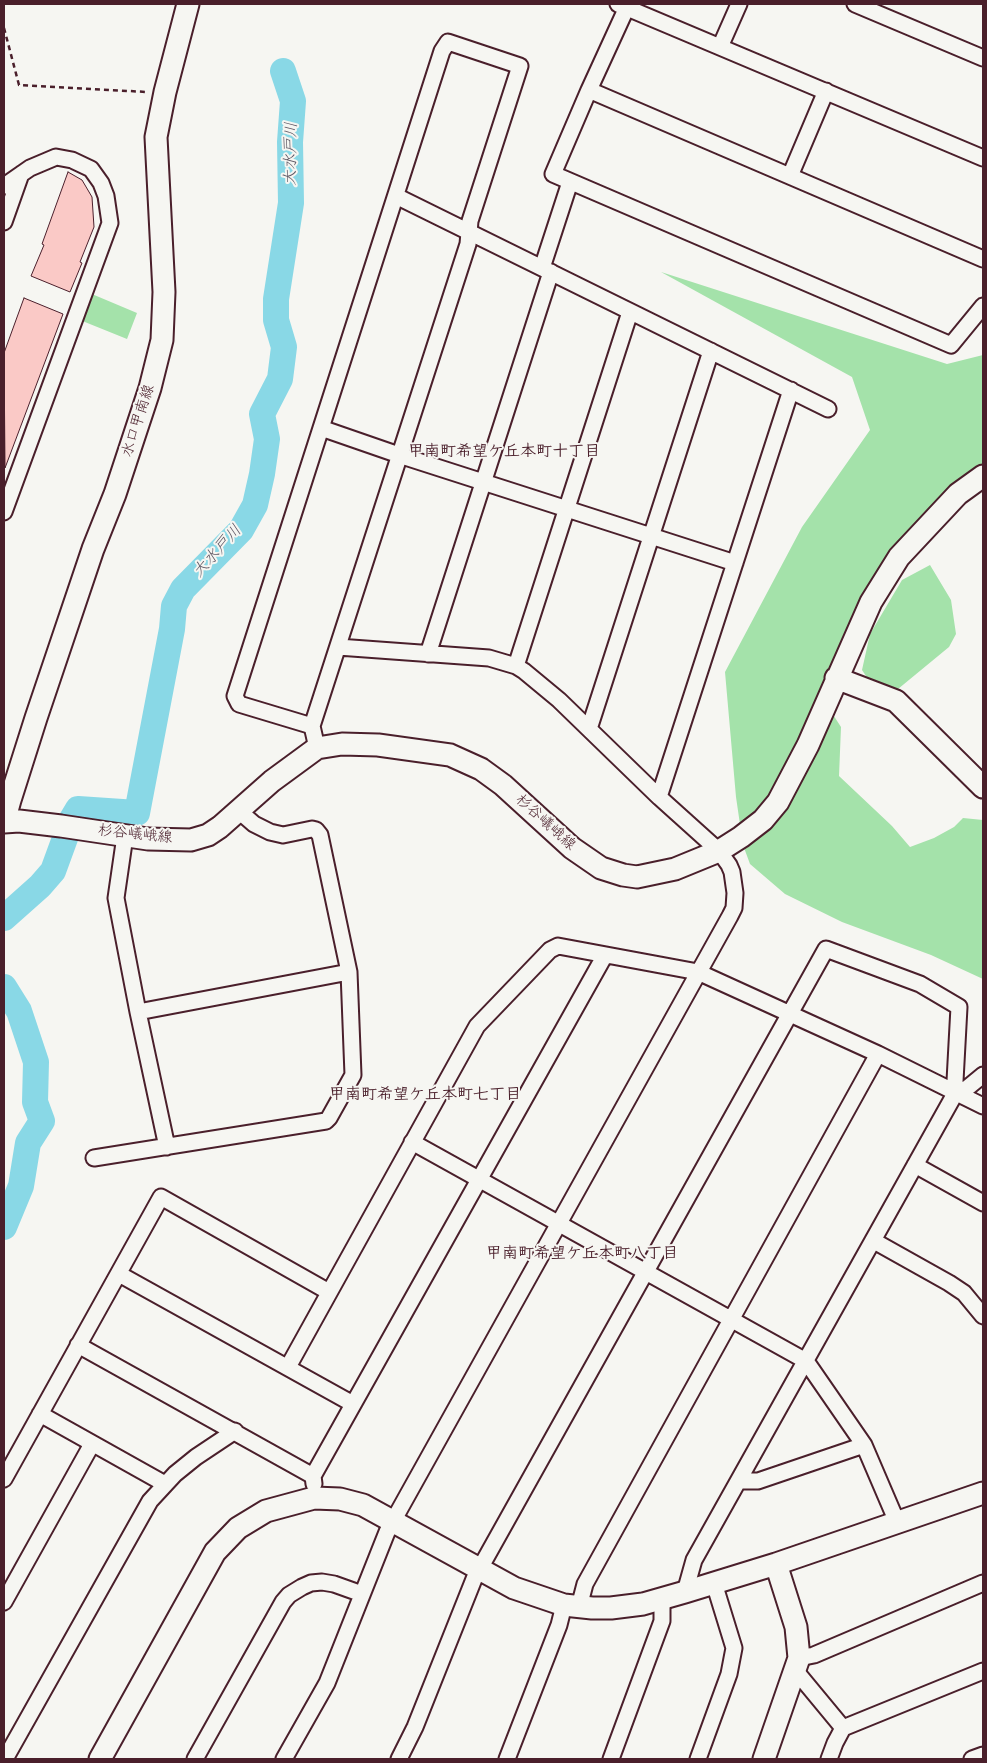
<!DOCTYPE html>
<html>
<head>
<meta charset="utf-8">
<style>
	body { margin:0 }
	#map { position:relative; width:987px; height:1763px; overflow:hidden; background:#f6f6f2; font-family:Mynerve,sans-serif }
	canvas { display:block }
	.frame { position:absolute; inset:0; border:5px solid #4a1f2b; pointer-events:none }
</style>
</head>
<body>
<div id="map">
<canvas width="987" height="1763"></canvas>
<div class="frame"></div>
</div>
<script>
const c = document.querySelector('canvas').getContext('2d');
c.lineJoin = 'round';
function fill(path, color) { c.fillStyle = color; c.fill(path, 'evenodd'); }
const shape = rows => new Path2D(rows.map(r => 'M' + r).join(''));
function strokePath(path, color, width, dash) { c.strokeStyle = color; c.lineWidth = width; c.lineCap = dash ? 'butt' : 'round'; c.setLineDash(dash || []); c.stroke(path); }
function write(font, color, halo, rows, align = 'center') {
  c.font = font + ' Mynerve,"Klee One",sans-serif'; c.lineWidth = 4; c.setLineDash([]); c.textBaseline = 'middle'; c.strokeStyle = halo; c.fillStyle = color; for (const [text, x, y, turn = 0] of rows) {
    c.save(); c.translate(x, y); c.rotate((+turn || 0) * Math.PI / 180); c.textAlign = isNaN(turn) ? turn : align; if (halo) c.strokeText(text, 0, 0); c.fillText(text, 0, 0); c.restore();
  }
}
const green = shape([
	[661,272,947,364,983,355,983,465,938,499,884,560,821,696,841,727,839,776,892,826,910,847,934,838,954,827,963,818,983,820,983,979,931,955,842,922,785,894,750,864,743,845,736,797,725,672,802,527,870,430,852,377],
	[80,289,137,313,127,339,70,316],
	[930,565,951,600,956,634,949,647,898,689,870,682,862,670,870,634,902,580]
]);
const river = shape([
	[4,918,40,886,53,871,72,819,78,809,137,813,172,629,174,606,183,589,241,530,255,505,262,474,267,439,262,414,280,379,284,347,276,320,276,299,291,203,290,142,293,101,283,71],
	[4,987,19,1011,36,1062,35,1102,42,1121,28,1143,21,1186,4,1227]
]);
const building = shape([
	[68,172,82,180,92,197,94,227,80,262,82,263,70,292,31,276,44,245,42,244,68,172],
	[24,298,63,314,5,468,4,353,24,298]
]);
const path = shape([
	[4,28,19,85,147,92]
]);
const street = shape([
	[618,4,983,158],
	[855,4,983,58],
	[627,7,589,90,553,174,951,345,983,306],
	[720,47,739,4],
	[589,90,983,259],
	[790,176,826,91],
	[4,186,30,168,56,157,72,160,91,169,101,183,106,196,110,223,4,512],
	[396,196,828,409],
	[4,222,21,174],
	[542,268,570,182],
	[321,428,399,455,735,563],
	[428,654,551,272],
	[516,666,630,312],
	[312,726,239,704,235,696,442,51,448,42,520,66,470,221,468,244,312,726,317,748],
	[589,729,711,351],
	[659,797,791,390],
	[125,836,116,898,138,1012,167,1147],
	[138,1012,349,972],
	[956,1092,966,1089,983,1075],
	[412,1142,806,1361,864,1445,897,1522],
	[94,1158,326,1121,329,1118,353,1075,349,972,320,835,316,830,312,829,283,835,270,832,254,824,239,811],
	[915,1165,983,1203],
	[874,1241,949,1283,964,1293,983,1316],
	[119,1274,353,1404],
	[78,1345,313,1476,314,1484],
	[288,1367,477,1026,550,950,558,946,698,972,878,1054,983,1106],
	[40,1414,165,1484],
	[313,1476,605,955],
	[4,1479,161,1197,329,1292],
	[739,1481,758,1481,864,1445],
	[4,1602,92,1444],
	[579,1607,585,1584,878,1054],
	[799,1658,814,1655,983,1583],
	[795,1670,843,1728],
	[5,1759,150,1501,175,1474,196,1457,235,1431],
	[195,1759,283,1602,289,1595,302,1587,311,1583,322,1582,334,1584,362,1594],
	[284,1759,327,1683,387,1532,730,916,734,908,735,893,732,872,729,865,719,851,659,797,559,700,524,671,516,666,489,658,338,647],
	[399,1759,415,1727,474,1579,826,949,920,984,959,1007,955,1081,956,1092,694,1560,685,1592],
	[507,1759,559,1625,564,1605],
	[611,1759,662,1621,662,1599],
	[698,1759,729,1674,734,1648,714,1583],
	[829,1759,835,1743,843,1728,983,1671],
	[972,1759,983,1755]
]);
const secondary = shape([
	[836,678,896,701,983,787],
	[4,822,19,821,61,826,148,839,191,840,208,835,220,827,272,781,317,748,342,744,378,745,450,755,481,769,503,785,572,848,601,868,623,875,637,877,675,869,719,851,741,837,763,820,778,802,808,745,871,602,899,557,958,494,983,476],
	[4,822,10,800,36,718,93,549,115,494,150,388,162,340,164,292,156,137,165,92,188,4],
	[100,1759,215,1552,238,1528,266,1511,314,1498,340,1499,363,1505,514,1588,564,1605,592,1608,611,1608,643,1604,685,1592,776,1564,983,1493],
	[764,1759,799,1658,796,1627,776,1564]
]);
const streetNames = [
	["水口甲南線",139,421,-72],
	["杉谷嶬峨線",545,823,42],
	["杉谷嶬峨線",135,835,6]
];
const waterNames = [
	["大水戸川",292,154,-89],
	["大水戸川",218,552,-48]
];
const neighbourhoodNames = [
	["甲南町希望ケ丘本町十丁目",504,453],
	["甲南町希望ケ丘本町七丁目",425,1096],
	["甲南町希望ケ丘本町八丁目",582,1255]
];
fill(green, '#a4e2aa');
strokePath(river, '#89d8e6', 26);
fill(building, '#fac9c6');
strokePath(building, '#4a1f2b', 1);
strokePath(street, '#4a1f2b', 19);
strokePath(secondary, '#4a1f2b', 25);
strokePath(path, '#4a1f2b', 2.5, [5, 4]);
strokePath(street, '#f6f6f2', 15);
strokePath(secondary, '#f6f6f2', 21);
write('15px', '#4a1f2b', '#f6f6f2', streetNames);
write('italic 16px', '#5d5663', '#f6f6f2', waterNames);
write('bold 16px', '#4a1f2b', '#f6f6f2', neighbourhoodNames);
</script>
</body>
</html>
